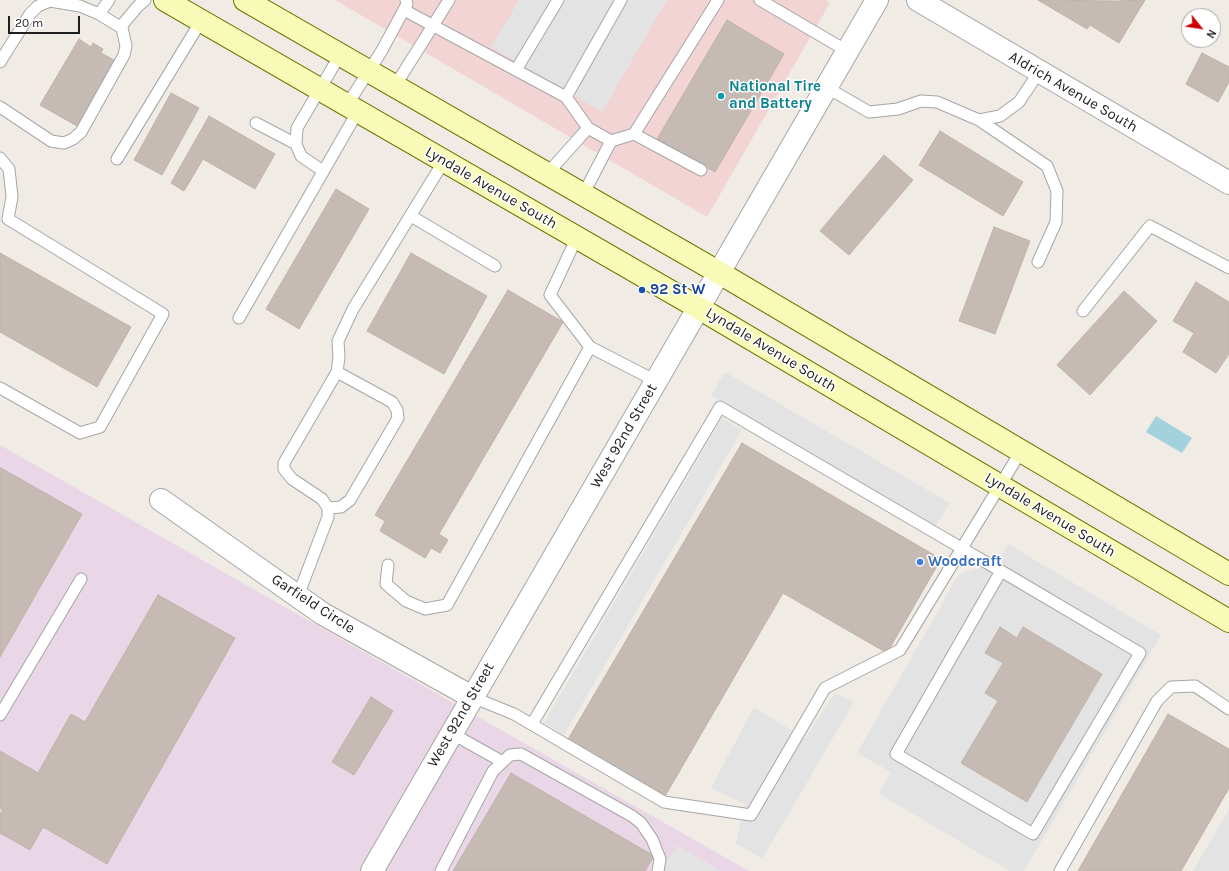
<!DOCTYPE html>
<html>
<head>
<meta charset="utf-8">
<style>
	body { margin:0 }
	#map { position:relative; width:1229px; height:871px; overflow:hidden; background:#f0ece5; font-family:Karla,sans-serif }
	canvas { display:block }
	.north { position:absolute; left:1181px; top:8px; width:40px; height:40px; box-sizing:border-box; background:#fff; border:1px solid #a5a5a5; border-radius:50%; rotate:120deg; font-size:11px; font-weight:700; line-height:16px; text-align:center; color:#1f1f1f }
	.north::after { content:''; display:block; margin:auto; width:14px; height:18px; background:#cd0001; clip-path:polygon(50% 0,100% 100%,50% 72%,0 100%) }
	.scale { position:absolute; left:8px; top:16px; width:72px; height:18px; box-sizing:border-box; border:2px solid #1f1f1f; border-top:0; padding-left:5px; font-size:12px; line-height:14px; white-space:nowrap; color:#1f1f1f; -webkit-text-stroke:3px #fff; paint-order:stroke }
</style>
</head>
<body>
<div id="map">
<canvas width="1229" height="871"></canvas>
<div class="north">N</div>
<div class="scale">20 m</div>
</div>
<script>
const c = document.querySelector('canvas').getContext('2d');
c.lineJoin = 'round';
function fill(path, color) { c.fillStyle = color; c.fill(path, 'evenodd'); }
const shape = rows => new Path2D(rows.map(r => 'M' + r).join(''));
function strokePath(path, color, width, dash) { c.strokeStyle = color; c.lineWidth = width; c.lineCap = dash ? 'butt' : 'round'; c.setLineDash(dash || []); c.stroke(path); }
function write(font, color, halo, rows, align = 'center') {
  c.font = font + ' Karla,sans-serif'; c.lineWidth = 3; c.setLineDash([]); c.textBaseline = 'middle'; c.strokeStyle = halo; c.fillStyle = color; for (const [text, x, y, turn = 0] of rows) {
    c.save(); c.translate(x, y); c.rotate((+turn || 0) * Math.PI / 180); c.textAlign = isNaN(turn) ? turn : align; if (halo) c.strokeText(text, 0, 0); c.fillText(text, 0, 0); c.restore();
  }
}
const commercial = shape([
	[335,0,825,0,830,3,707,217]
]);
const industrial = shape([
	[0,445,749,871,0,871]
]);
const parking = shape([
	[519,0,667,0,602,112,491,47],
	[725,372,950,503,933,529,711,395],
	[722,418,742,430,564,735,544,723],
	[1008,544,1161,635,1024,871,1010,871,879,794,891,772,857,753,959,574,997,563],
	[1024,627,1102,674,1027,802,961,763,998,701,985,693,1003,663,985,653,1000,628,1017,638],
	[835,693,854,702,762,859,736,843,745,804,711,788,754,707,805,739],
	[1229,810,1229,871,1193,871],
	[677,845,722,871,661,871]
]);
const water = shape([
	[1156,416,1192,438,1182,453,1146,432]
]);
const building = shape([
	[1038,0,1116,1,1145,0,1119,43,1090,25,1087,29,1038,0],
	[727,20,784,54,715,172,657,139,727,20],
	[79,39,91,47,93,43,103,49,101,53,114,60,77,126,40,105,79,39],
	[1202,53,1229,67,1229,82,1218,102,1186,84,1202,53],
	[171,93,199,108,162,175,134,160,171,93],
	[209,116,275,154,255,189,203,159,184,191,171,183,209,116],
	[940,131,1023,182,1003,216,919,165,940,131],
	[884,155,913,180,849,255,820,231,884,155],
	[336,189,369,209,299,329,266,309,336,189],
	[994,227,1030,241,995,334,959,321,994,227],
	[0,253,131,327,97,387,0,332,0,253],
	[411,253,487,296,444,374,367,331,411,253],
	[1196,282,1229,302,1229,354,1216,373,1183,352,1194,333,1173,321,1196,282],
	[508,290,563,322,439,534,448,540,440,553,431,548,425,558,380,531,385,521,375,515,508,290],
	[1124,291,1157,321,1090,395,1057,365,1124,291],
	[742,443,941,559,887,653,783,593,664,798,567,741,742,443],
	[1,468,82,514,0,657,0,470,1,468],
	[158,595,235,638,107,864,43,827,30,850,0,833,0,814,3,810,0,808,0,751,38,773,71,714,85,722,158,595],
	[1000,627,1017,638,1023,627,1102,674,1027,802,961,763,998,701,985,693,1003,663,985,653,1000,627],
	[371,697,393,711,354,775,332,762,371,697],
	[1168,714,1229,749,1229,788,1181,871,1078,871,1168,714],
	[511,773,654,856,645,871,453,871,511,773]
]);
const service = shape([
	[760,0,847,51],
	[404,10,566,97],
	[99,14,109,0],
	[0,62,30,14,38,6,50,1,80,6,99,14,122,28],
	[516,70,558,0],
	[395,86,449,0],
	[826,87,869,112,898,109,921,101,937,102,979,120,1000,116,1019,102,1039,72],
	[347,105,381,52,407,4,406,0],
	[0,107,51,141,64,143,73,139,81,132,124,55,126,46,122,28,123,24,138,6,145,0],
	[979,120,1047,166,1057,191,1056,222,1038,262],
	[256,123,296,144],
	[588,128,566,97,621,0],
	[634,134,701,170],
	[0,158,9,169,12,197,8,219,163,314,100,427,80,433,0,388],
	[117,159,201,21],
	[323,171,301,156,296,144,297,128,340,55],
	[547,174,588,128,611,141],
	[583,195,611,141,634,134,718,0],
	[411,216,495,266],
	[577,237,550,295,590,347,656,381],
	[1083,311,1150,226,1229,268],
	[239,318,358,111],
	[328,508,341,507,350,500,398,418,397,410,392,402,337,372],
	[388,565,386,584,406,601,425,609,447,605,590,347],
	[298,596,328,517,328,508,322,499,292,479,284,469,284,463,337,372,339,357,338,341,353,309,444,161],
	[472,697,514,714,664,802,751,815,825,688,900,650,1021,451],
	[0,715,81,579],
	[532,724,720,407,963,549,1001,571,1140,653,1033,834,896,754,1001,571],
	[451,733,501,761],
	[441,871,493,771,510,755,521,754,632,816,641,823,652,839,660,859,658,871],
	[1060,871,1157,701,1171,687,1195,686,1229,709]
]);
const minor = shape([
	[918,0,1229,183],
	[161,500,323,614,472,697],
	[372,871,877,0]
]);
const secondary = shape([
	[165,0,699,308,1229,621],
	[245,0,718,272,1229,574]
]);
const markers = [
	[721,96,4,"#0f9aa8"],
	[642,290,4,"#1a4fb4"],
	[920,562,4,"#3f7fe0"]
];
const cultureNames = [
	["National Tire",729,87],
	["and Battery",729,104]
];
const streetNames = [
	["Aldrich Avenue South",1073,92,30],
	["Lyndale Avenue South",491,188,30],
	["Lyndale Avenue South",771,350,31],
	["West 92nd Street",624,436,-60],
	["Lyndale Avenue South",1050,515,31],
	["Garfield Circle",313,604,33],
	["West 92nd Street",461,715,-60]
];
const transitNames = [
	["92 St W",650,290]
];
const shopNames = [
	["Woodcraft",928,562]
];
fill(commercial, '#f1d4d3');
fill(industrial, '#e9d6e6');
fill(parking, '#e3e3e3');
fill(water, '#a4d1de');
fill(building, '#c5bbb4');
strokePath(building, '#c2b2a7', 1);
strokePath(service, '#a6a6a6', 13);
strokePath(minor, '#a6a6a6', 24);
strokePath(secondary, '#6c7902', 24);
strokePath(service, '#fff', 11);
strokePath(minor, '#fff', 22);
strokePath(secondary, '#f8fbb7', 22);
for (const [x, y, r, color] of markers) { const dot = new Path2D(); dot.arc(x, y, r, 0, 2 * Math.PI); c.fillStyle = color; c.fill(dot); strokePath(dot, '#fff', 1.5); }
write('bold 15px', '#0d838f', '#fff', cultureNames, 'left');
write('15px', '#1f1f1f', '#fff', streetNames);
write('bold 15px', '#164399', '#fff', transitNames, 'left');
write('bold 15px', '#366cbe', '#fff', shopNames, 'left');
</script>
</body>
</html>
